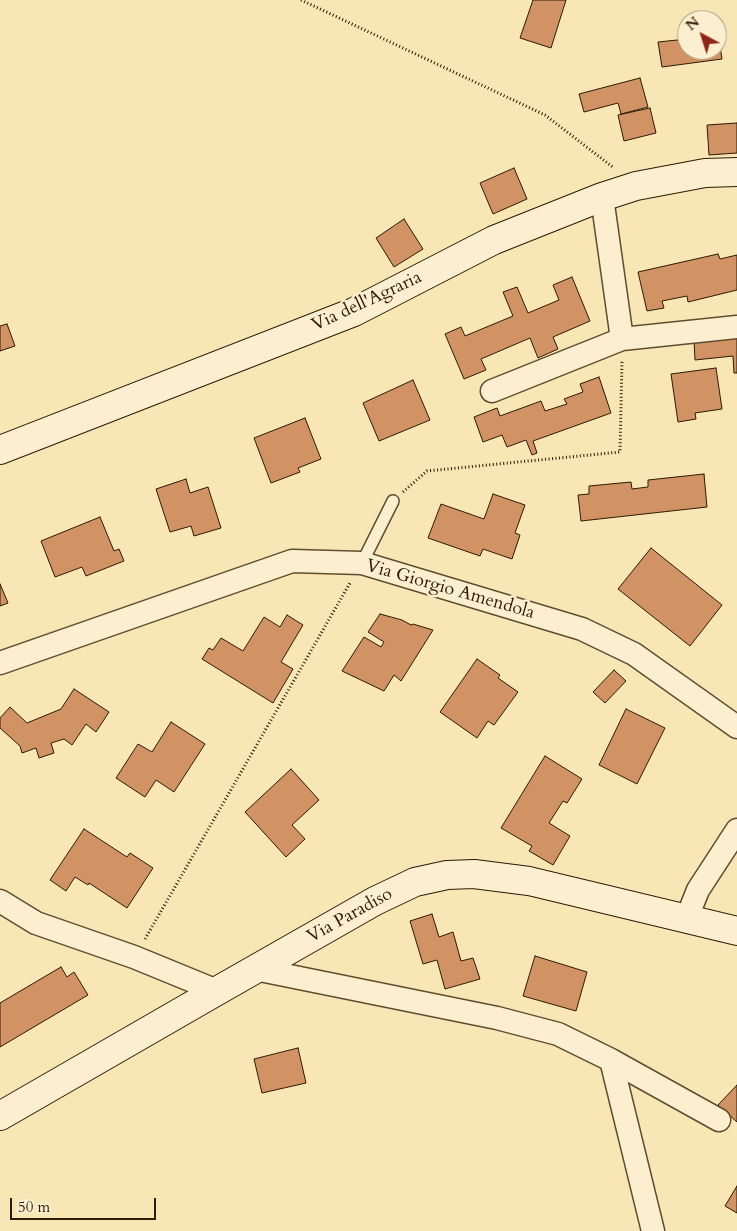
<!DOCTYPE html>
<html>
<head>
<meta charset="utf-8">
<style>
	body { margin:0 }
	#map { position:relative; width:737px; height:1231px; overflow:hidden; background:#f9e6b5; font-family:Cardo,serif }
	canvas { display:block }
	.north { position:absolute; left:677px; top:10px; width:50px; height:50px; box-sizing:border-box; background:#fbefcf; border:1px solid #a89a7d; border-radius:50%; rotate:320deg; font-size:14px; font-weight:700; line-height:20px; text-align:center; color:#2c1a03 }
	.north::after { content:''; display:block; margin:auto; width:18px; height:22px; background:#8f2418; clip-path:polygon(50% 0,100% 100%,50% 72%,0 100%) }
	.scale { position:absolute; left:10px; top:1198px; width:146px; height:22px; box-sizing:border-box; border:2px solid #2c1a03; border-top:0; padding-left:6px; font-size:15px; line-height:18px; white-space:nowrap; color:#2c1a03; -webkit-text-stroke:4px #fbefcf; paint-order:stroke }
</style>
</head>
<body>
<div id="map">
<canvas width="737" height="1231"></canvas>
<div class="north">N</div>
<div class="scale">50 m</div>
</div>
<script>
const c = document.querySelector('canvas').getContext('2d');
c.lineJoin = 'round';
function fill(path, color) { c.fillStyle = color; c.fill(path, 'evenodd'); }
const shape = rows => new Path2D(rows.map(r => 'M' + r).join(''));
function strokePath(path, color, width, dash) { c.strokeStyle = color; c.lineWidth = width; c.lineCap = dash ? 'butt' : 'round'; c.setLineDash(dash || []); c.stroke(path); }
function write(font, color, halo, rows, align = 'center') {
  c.font = font + ' Cardo,serif'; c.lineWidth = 5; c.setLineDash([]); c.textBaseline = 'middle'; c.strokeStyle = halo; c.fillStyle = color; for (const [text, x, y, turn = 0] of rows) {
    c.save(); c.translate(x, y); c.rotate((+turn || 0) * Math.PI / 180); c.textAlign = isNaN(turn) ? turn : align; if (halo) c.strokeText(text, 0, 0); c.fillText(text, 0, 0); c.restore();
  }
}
const building = shape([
	[533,0,566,0,551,48,520,38,533,0],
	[718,34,722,59,662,67,658,42,687,39,687,50,717,50,718,34],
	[640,78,648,107,621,114,618,103,584,112,579,94,640,78],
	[650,108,656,133,624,141,618,115,650,108],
	[737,123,737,153,709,155,707,125,737,123],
	[514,168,527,199,493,214,480,183,514,168],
	[404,219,423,249,394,267,376,238,404,219],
	[718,254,720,259,737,255,737,290,688,302,687,296,662,301,664,308,647,311,638,272,718,254],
	[572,277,590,321,553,337,558,349,538,358,530,338,481,359,486,370,464,379,445,334,461,327,465,336,513,316,503,292,517,287,528,313,559,300,553,285,572,277],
	[7,324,15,346,0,351,0,326,7,324],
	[737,338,737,373,734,373,733,356,695,360,694,341,737,338],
	[716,368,722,409,695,413,696,419,678,422,671,374,716,368],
	[599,377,611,413,533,441,537,453,532,455,526,440,507,447,502,435,483,442,474,417,497,408,500,416,541,401,545,411,567,404,564,399,583,392,580,384,599,377],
	[413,380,430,420,379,441,363,403,413,380],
	[305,418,321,459,298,468,300,472,271,483,254,438,305,418],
	[704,474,707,507,581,521,578,495,589,494,589,486,631,482,632,489,648,487,648,480,704,474],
	[186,479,190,493,208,487,221,528,194,536,191,526,170,532,156,489,186,479],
	[493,494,525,505,515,533,520,535,512,559,483,549,480,556,428,538,441,504,484,519,493,494],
	[100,517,114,551,119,549,124,561,86,576,82,567,55,577,41,541,100,517],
	[651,548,722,605,690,646,618,589,651,548],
	[0,584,8,603,0,606,0,584],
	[380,614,402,620,411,625,413,624,433,630,401,681,394,675,384,691,342,671,364,637,381,647,384,642,368,632,380,614],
	[287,615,303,625,281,662,293,669,273,703,202,659,209,648,213,650,221,638,243,651,264,617,280,627,287,615],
	[477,659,500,675,498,678,518,692,494,725,488,721,477,738,440,712,477,659],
	[614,670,626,681,605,703,593,692,614,670],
	[74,689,109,712,96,732,86,724,72,745,64,739,51,743,54,753,39,758,36,748,22,753,20,746,0,728,0,718,10,707,27,723,61,709,74,689],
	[626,709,665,728,637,784,599,765,626,709],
	[171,722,205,744,174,792,156,780,145,797,116,778,138,744,152,752,171,722],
	[545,756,582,779,567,803,563,801,549,823,570,836,553,865,529,851,532,846,501,828,545,756],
	[291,769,319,800,292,825,305,839,286,857,245,812,291,769],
	[84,829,127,857,130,853,153,868,127,908,89,883,88,885,75,877,66,891,50,880,84,829],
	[432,914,439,937,453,932,461,961,473,958,480,979,445,989,437,960,423,964,410,921,432,914],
	[535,956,587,972,576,1011,523,996,535,956],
	[61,967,67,977,74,972,88,995,0,1047,0,1003,61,967],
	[298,1048,306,1083,262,1093,254,1059,298,1048],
	[737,1085,737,1122,718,1105,737,1085],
	[737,1186,737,1213,725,1206,737,1186]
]);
const path = shape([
	[301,0,545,115,614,168],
	[403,492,427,471,620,452,622,361],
	[145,939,350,583]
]);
const lane = shape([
	[362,563,393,501]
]);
const street = shape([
	[602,197,622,339],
	[492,391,622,339,737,327],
	[0,663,292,561,362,563,582,629,634,654,737,727],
	[0,901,36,923,134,957,217,991],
	[686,920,698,890,737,830],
	[255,969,497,1018,558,1034,611,1060,719,1120],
	[611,1060,653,1231]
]);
const secondary = shape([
	[0,450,354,312,494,240,602,197,636,186,705,173,737,172],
	[0,1116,217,991,375,901,415,882,447,875,474,874,529,881,737,931]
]);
const streetNames = [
	["Via dell'Agraria",367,302,-25],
	["Via Giorgio Amendola",450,590,16],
	["Via Paradiso",350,916,-29]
];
fill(building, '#d19264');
strokePath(building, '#2c1a03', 1);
strokePath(lane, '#5f4d30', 14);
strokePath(street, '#5f4d30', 25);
strokePath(secondary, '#2c1a03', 30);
strokePath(path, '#2c1a03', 3, [1, 2.5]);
strokePath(lane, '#fbefcf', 11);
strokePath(street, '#fbefcf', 22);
strokePath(secondary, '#fbefcf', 28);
write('18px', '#2c1a03', '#fbefcf', streetNames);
</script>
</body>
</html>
